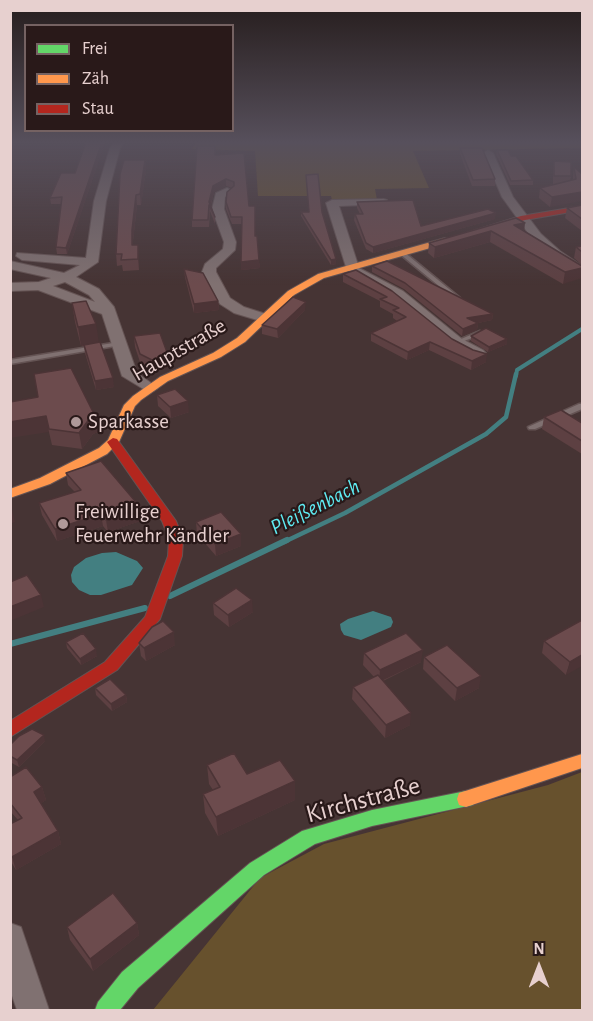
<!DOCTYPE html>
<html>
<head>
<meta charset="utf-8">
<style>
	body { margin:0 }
	#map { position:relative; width:593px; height:1021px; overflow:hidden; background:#463434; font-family:"Alegreya Sans",sans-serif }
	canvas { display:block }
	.frame { position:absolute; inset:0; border:12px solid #e7d0cf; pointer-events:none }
	.legend { position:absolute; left:24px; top:24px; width:210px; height:108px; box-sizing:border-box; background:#291919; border:2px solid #756262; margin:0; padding:8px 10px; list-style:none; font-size:18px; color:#e7d0cf }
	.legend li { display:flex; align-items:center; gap:12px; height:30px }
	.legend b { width:30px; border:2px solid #756262 }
	.north { position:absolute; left:509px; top:937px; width:60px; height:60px; -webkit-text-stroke:4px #291919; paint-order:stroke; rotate:0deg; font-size:16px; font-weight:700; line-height:24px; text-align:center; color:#e7d0cf }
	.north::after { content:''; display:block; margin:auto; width:21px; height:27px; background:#e7d0cf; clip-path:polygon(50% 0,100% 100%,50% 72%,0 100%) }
</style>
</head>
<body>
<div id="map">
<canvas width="593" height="1021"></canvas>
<div class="frame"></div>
<ul class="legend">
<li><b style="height:8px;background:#63d668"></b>Frei</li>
<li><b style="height:8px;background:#ff974d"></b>Zäh</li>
<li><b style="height:8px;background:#b3261e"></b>Stau</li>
</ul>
<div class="north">N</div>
</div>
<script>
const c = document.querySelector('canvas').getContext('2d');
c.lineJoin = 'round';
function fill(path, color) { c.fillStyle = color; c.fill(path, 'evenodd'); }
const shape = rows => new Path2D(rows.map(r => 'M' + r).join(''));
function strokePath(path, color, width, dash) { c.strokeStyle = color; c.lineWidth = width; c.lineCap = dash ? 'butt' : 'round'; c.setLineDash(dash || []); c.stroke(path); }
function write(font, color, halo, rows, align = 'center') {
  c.font = font + ' "Alegreya Sans",sans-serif'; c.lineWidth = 4.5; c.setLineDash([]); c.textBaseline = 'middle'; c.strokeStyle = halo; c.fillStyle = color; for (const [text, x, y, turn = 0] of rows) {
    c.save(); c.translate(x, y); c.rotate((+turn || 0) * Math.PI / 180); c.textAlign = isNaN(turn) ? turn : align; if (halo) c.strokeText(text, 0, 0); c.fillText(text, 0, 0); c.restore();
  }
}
const green = shape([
	[196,142,582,142,582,148,413,151,429,188,375,189,377,200,332,200,331,196,258,196,255,151,192,149],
	[582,772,582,1010,153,1010,260,878,324,844,548,785]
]);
const water = shape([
	[116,552,137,561,143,568,132,585,101,595,90,595,79,590,72,582,71,575,74,567,86,558,102,553],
	[373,611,391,617,393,622,391,627,361,640,344,635,341,630,340,624,348,619]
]);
const streamFar2 = shape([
	[516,376,517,370,582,329]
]);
const streamFar1 = shape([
	[284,542,345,513,486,434,506,417,516,374]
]);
const stream = shape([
	[170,596,287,540],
	[10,644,145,608]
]);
const lane = shape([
	[400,252,404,252,460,298,460,300,456,300,400,254,400,252],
	[480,331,483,333,482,334,459,343,457,344,454,342,480,331],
	[119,342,122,344,121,345,10,364,10,360,119,342],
	[579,404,582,404,582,409,535,429,529,429,528,427,579,404]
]);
const street = shape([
	[114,142,124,142,120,148,106,201,98,262,76,277,99,289,114,307,137,373,158,388,150,393,122,376,102,314,38,290,10,291,10,283,39,282,51,278,10,269,10,261,64,273,80,265,22,260,16,256,17,253,86,258,94,201,110,148,114,142],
	[65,282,89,295,95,302,53,286,65,282],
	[488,150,493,153,513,197,541,234,560,251,582,266,582,276,550,257,533,240,502,197,483,153,488,150],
	[227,188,233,191,225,197,224,209,236,242,235,250,216,268,216,272,230,298,244,307,269,315,271,318,269,321,264,322,234,313,220,304,202,272,205,264,223,249,224,242,212,209,216,193,227,188],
	[383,199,387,200,387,204,339,206,359,268,403,291,462,339,483,350,486,353,483,356,473,356,452,345,393,297,351,274,346,267,326,203,332,200,383,199],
	[10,923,21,927,49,1010,17,1010,10,990,10,923]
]);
const fast = shape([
	[466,791,473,793,475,799,473,805,372,826,315,844,264,875,138,988,120,1010,95,1010,98,1002,122,972,250,863,302,831,372,810,466,791]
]);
const slow = shape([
	[445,238,448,239,448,243,324,278,294,295,245,342,221,357,168,381,141,400,135,406,119,442,107,454,50,484,10,498,10,489,40,478,99,448,108,440,124,405,133,396,160,377,213,353,237,338,288,291,318,274,445,238],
	[582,754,582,768,466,807,459,805,457,799,459,793,582,754]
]);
const jam = shape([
	[582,206,582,210,525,220,445,244,441,241,521,216,582,206],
	[113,438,117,439,176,521,183,539,182,556,160,619,117,670,10,737,10,721,105,662,145,617,168,556,169,539,162,521,107,442,113,438]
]);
const wall = shape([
	[86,142,105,142,67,254,57,254,56,247,61,204,51,204,50,198,75,173],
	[460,148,495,179,495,186,472,186,460,154],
	[497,150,511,156,533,180,533,185,510,185,496,154],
	[215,155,249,206,260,268,241,270,242,224,232,224,226,209,226,202,232,188,226,186,214,192,211,205,215,217,215,224,210,211,209,227,192,227,192,220],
	[145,160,146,169,141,205,137,205,133,241,133,245,138,245,139,256,139,270,123,271,122,265,117,266,116,254],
	[554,161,571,176,570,181,573,180,573,176,574,167,582,174,550,207,539,198,540,188,558,184,553,184,553,168],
	[357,202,421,226,495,219,373,253,366,249,354,220,355,214,360,214,357,208],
	[582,205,582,231,565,218,567,208],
	[301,212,322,212,336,264,331,265,301,216],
	[516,218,524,231,582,266,563,284,490,242,434,258,428,253,429,243],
	[582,246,582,265,574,258,576,247],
	[372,266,493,314,492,320,478,323,477,330,462,336,404,289,372,272],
	[184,269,218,301,219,310,194,313,185,277],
	[356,270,452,339,486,362,471,370,429,350,407,360,371,341,371,333,397,321,393,318,393,314,380,307,380,301,343,282,343,274],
	[72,303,98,342,114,387,96,390,85,353,84,346,81,346,75,322],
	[305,310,278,338,262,334,262,325],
	[134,336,168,355,169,366,155,372,141,365,135,347],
	[471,336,507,344,488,352,471,341],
	[157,395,189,412,171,418,158,406],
	[10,402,98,432,93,434,82,449,52,445,49,432],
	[544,417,582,423,582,454,542,429],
	[66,473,141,508,143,520,108,532,103,526,57,541,42,515,39,503,75,492,68,485],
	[196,522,241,534,241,546,216,556,197,534],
	[213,603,253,612,229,627,214,615],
	[582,620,566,675,542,653,544,641],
	[66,642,97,656,81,665,67,648],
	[139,643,175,645,146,661,141,656],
	[364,653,421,662,383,681,410,725,385,738,352,699,353,687,374,677,363,665],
	[424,657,479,688,455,701,423,669],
	[95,688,126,695,127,702,112,711,96,695],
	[45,741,19,767,10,762,10,745],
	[207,765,247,774,295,800,218,836,205,813,203,794,213,790,209,784],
	[10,777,42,787,46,800,41,803,58,831,61,844,16,870,10,860,10,824,18,820,10,811],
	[137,923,139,935,93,971,70,940,67,927]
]);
const shadedWall = shape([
	[102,142,105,142,67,254,66,248],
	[145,160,146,169,141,205,140,194],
	[226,179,226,186,214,192,210,207,209,202,213,186],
	[582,192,582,201,550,207,552,197],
	[136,195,137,205,133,241,133,257,132,245,132,230],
	[496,213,495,219,373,253,373,247],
	[525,223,524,233,514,225],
	[491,231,490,242,434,258,435,247],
	[138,245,139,256,139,270,138,259],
	[336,259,336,264,331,265,331,260],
	[259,260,260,268,241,270,241,262],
	[582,268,582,278,563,284,565,272],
	[218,301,219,310,194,313,194,304],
	[306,302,305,310,278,338,277,329],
	[493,314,492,320,478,323,477,330,462,336,463,329,467,318],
	[96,324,99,343,81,346,78,327],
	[10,338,15,357,10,358],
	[507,339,507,344,488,352,489,347],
	[430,342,429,350,407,360,408,352],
	[487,354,486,362,471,370,472,361],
	[168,355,169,366,155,372,154,361],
	[113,378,114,387,96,390,95,381],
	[188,401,189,412,171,418,170,407],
	[46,416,49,432,10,438,10,422],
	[95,416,98,432,93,434,82,449,79,433,90,418],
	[141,508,143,520,108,532,106,520],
	[12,510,15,522,10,524,10,511],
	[101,514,103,526,57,541,55,529],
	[241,534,241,546,216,556,215,544],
	[41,595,44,607,10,621,10,607],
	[252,600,253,612,229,627,228,615],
	[174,632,175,645,146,661,144,648],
	[96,649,97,656,81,665,80,659],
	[423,650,421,662,379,682,380,670],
	[582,655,582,666,566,675,570,662],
	[481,676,479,688,455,701,457,688],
	[126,695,127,702,112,711,111,704],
	[411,713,410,725,385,738,386,725],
	[44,735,45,741,19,767,17,760],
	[295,781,295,800,218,836,216,817],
	[42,787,46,800,38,805,34,792],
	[58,831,61,844,16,870,12,857],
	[137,923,139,935,93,971,90,959]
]);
const building = shape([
	[86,142,102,142,66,248,56,247,62,197,50,198,61,173,75,173,86,142],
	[197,146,215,146,215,155,244,153,249,206,255,206,255,236,257,236,259,260,241,262,242,217,231,217,226,202,227,192,234,186,234,182,226,179,213,186,209,202,215,217,209,205,208,220,192,220,197,146],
	[460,148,482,148,495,179,473,180,460,148],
	[497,150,508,150,511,156,516,156,533,180,511,181,497,150],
	[124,160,145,160,140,194,136,195,132,230,132,245,138,245,138,259,121,260,122,254,116,254,120,174,124,160],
	[554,161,571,162,571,176,554,176,554,161],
	[574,167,582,174,582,192,552,197,540,188,576,179,574,167],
	[318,174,322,212,336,259,331,260,301,212,309,212,306,175,318,174],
	[413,200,421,226,488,209,496,213,373,247,366,243,355,214,363,214,357,202,413,200],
	[582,205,582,219,567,208,582,205],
	[516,218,525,223,514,225,582,266,582,268,565,272,491,231,435,247,429,243,516,218],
	[582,246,582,252,576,247,582,246],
	[387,261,493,314,467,318,478,323,463,329,405,283,372,266,387,261],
	[184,269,203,273,218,301,194,304,184,269],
	[356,270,392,291,452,339,473,350,487,354,472,361,430,342,408,352,371,333,406,317,393,310,399,308,380,299,387,297,343,274,356,270],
	[293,297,306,302,277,329,262,325,293,297],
	[86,301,96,324,78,327,72,303,86,301],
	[486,328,507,339,489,347,471,336,486,328],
	[160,333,168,355,154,361,140,354,134,336,160,333],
	[100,342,113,378,95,381,84,345,100,342],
	[71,368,95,416,90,418,79,433,49,429,46,416,10,422,10,402,38,397,34,374,71,368],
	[175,389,188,401,170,407,157,395,175,389],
	[561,410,582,423,582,441,544,417,561,410],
	[101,461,141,508,106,520,101,514,55,529,39,503,81,490,66,473,101,461],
	[221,512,241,534,215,544,196,522,221,512],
	[27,575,41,595,10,607,10,582,27,575],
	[236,588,252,600,228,615,213,603,236,588],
	[582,620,582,655,570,662,544,641,582,620],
	[163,621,174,632,144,648,139,643,152,627,163,621],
	[83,633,96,649,80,659,66,642,83,633],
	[406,633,423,650,380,670,364,653,406,633],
	[447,645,481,676,457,688,424,657,447,645],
	[378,675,411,713,386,725,353,687,378,675],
	[110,679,126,695,111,704,95,688,110,679],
	[32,729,44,735,17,760,10,756,10,745,19,736,32,729],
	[234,753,247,774,280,760,295,781,216,817,203,794,220,787,207,765,234,753],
	[26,767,42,787,34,792,58,831,12,857,10,854,10,824,22,818,10,803,10,777,26,767],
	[113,893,137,923,90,959,67,927,113,893]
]);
const markers = [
	[76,422,6,"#af9999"],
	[63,524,6,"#af9999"]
];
const streetNames = [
	["Hauptstraße",179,350,-30]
];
const poiNames = [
	["Sparkasse",88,422],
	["Freiwillige",75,512],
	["Feuerwehr Kändler",75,536]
];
const waterNames = [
	["Pleißenbach",315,507,-27]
];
const nearStreetnames = [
	["Kirchstraße",363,800,-15]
];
fill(green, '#67512d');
fill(water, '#437f81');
strokePath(streamFar2, '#437f81', 4);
strokePath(streamFar1, '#437f81', 4.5);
strokePath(stream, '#437f81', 6);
strokePath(lane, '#645353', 3);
strokePath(street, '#645353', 2);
strokePath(fast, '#645353', 2);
strokePath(slow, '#645353', 2);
strokePath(jam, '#645353', 2);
fill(lane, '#807171');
fill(street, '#807171');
fill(fast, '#63d668');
fill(slow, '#ff974d');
fill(jam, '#b3261e');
fill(wall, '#5d4042');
fill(shadedWall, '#4c3436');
fill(building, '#6c4b4d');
strokePath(building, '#4c3436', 1.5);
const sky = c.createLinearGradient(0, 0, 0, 285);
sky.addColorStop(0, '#261d1d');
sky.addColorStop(0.5, '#57505c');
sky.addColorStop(1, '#57505c00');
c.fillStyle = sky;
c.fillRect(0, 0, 593, 285);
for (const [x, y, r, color] of markers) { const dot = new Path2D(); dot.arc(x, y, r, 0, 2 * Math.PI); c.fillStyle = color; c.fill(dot); strokePath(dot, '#291919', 2); }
write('21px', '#e7d0cf', '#291919', streetNames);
write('21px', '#e7d0cf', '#291919', poiNames, 'left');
write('italic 22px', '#5febf2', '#291919', waterNames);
write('26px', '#e7d0cf', '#291919', nearStreetnames);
</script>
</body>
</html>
